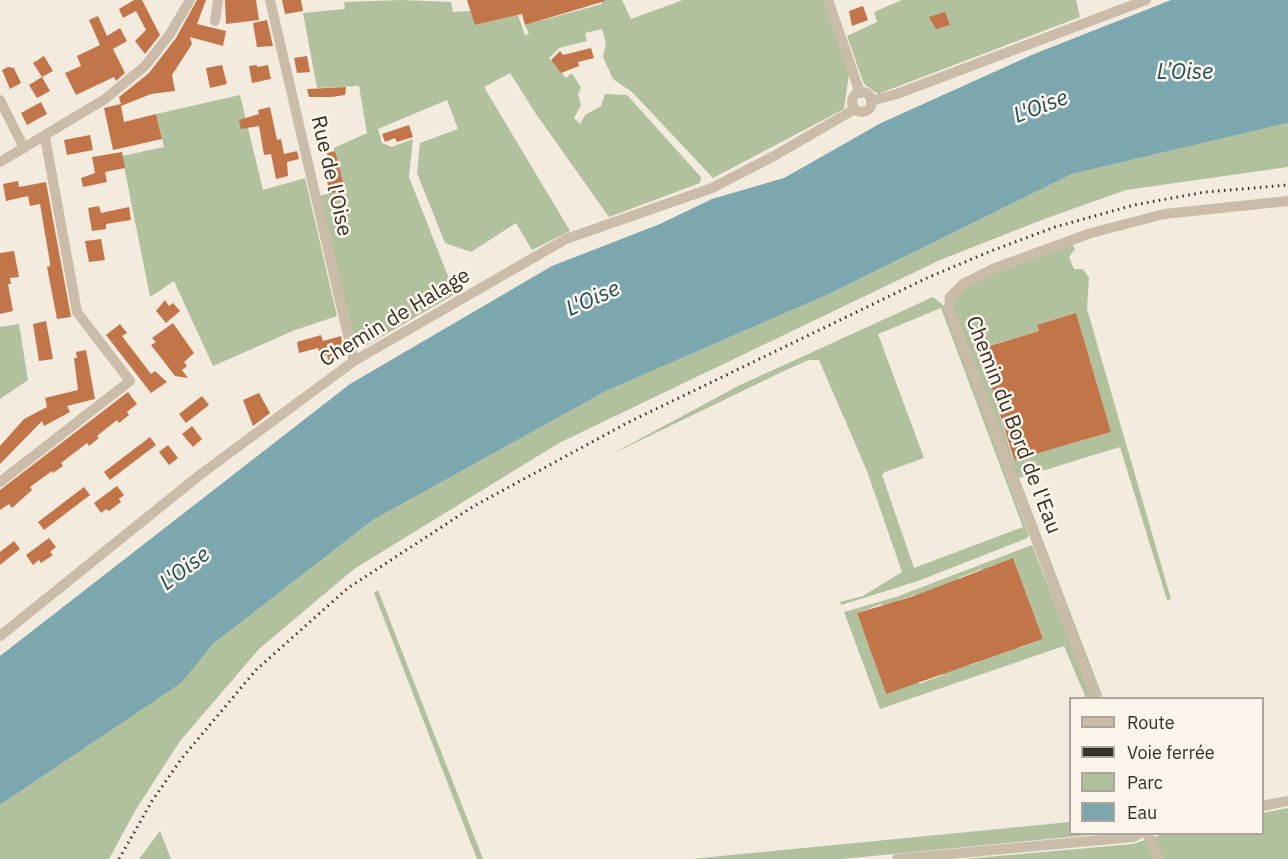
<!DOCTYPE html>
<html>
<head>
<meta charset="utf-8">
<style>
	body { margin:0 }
	#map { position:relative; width:1288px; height:859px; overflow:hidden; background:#f2ebde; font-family:"IBM Plex Sans",sans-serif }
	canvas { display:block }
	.legend { position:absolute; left:1069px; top:697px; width:195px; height:138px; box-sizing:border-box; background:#faf4ea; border:2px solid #aca59d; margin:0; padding:8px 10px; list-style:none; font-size:18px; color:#372f29 }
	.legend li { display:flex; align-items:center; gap:12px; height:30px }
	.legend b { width:30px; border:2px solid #aca59d }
</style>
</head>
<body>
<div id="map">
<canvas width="1288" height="859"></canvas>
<ul class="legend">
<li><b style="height:8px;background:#cabca9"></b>Route</li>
<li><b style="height:8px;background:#372f29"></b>Voie ferrée</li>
<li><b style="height:16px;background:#b1c19e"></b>Parc</li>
<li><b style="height:16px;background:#7da7af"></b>Eau</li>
</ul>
</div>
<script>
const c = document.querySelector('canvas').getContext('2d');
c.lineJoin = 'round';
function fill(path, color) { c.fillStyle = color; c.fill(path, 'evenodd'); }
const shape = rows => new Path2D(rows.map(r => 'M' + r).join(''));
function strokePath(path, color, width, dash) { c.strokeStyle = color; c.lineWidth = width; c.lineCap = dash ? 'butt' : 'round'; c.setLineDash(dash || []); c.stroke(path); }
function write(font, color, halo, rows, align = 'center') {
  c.font = font + ' "IBM Plex Sans",sans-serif'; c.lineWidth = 5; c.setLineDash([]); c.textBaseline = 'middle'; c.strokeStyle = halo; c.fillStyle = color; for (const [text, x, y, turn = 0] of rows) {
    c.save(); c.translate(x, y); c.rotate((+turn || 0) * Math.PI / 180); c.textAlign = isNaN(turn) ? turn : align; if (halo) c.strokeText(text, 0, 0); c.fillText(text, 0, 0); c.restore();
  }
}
const green = shape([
	[402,0,451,2,453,12,471,11,475,25,518,15,525,35,529,34,525,25,602,4,602,0,622,0,631,19,683,0,824,0,849,74,844,109,713,178,632,92,613,79,603,57,606,43,602,29,585,33,587,41,559,48,549,58,566,78,572,73,581,88,578,94,581,105,574,118,580,124,585,115,601,106,605,94,627,95,701,177,700,183,609,217,536,114,510,73,484,87,570,231,532,250,516,223,471,252,445,243,417,173,420,143,458,129,447,100,378,129,382,143,392,147,413,139,409,177,455,294,366,346,354,339,319,196,345,189,334,148,367,133,359,86,317,88,303,13,345,9,344,2],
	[902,0,1076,0,1080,17,878,94,864,84,847,36,877,22,874,12],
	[240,95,263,190,305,178,337,316,295,330,213,366,174,281,150,297,122,156,164,147,156,114],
	[1288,123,1288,167,1126,190,1047,218,940,260,559,443,354,569,259,649,180,741,135,811,109,859,0,859,0,805,180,683,213,644,373,520,606,391,829,294,1072,174],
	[1071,242,1075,249,1069,257,1074,269,1083,269,1089,278,1087,309,1171,599,1167,600,1120,447,1019,478,1103,698,1096,690,1074,632,1022,496,1018,478,1010,464,957,324,953,306,955,296,967,284,987,273],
	[1076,314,1111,432,1013,460,980,349,1039,331,1037,325],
	[933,297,944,306,1029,536,1025,539,918,581,841,605,840,602,863,596,902,572,867,471,819,360,809,360,788,369,610,455,738,386],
	[941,308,1023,527,914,568,882,475,885,472,924,458,878,334],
	[19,324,28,380,0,399,0,327],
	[1032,545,1092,698,1086,698,1064,646,880,709,844,612,896,597],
	[1013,558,1043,639,1019,648,989,567],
	[982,569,1012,650,988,658,958,578],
	[951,583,979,662,966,666,938,587],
	[914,595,943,675,919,684,889,604],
	[881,604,910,685,886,694,857,613],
	[378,590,483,859,477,859,374,593],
	[1288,808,1288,859,964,859,1133,844,1163,834,1262,834,1263,813],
	[1070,822,1070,834,1100,834,842,859,691,859],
	[160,831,171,859,139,859]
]);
const water = shape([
	[1171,0,1288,0,1288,123,1072,174,829,294,606,391,373,520,213,644,181,683,0,805,0,656,350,384,552,266,660,224,712,199,784,178,881,123,1034,54]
]);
const building = shape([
	[134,0,142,0,160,35,145,54,135,41,146,30,136,11,123,18,119,9],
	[197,0,206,0,197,24,226,31,223,46,190,37,192,44,172,75,175,91,151,94,121,106,124,122,156,114,162,139,113,150,104,108,121,104,119,97,149,73,176,38],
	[225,0,256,0,259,20,226,24],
	[282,0,301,0,303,11,285,14],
	[467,0,605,0,605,1,525,25,522,14,475,25],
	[863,6,868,20,852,26,849,11],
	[945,12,950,25,936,29,929,17],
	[98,16,107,36,120,28,127,41,113,49,125,73,116,81,114,77,76,95,65,73,81,66,77,56,100,45,89,20],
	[267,20,273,46,257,47,253,23],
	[591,48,594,58,578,62,579,66,561,73,551,60,560,51,563,55],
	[44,56,53,71,42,77,33,63],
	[307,56,310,72,297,73,294,58],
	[222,65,227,84,210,88,206,68],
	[257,65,257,67,268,65,271,79,252,83,249,66],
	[8,67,14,68,21,83,10,89,2,70],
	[42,77,50,91,37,98,29,85],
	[346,87,345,95,332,97,309,97,307,89],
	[41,102,47,114,27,125,21,113],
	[270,107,277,140,281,139,284,154,297,151,299,159,287,162,288,176,276,179,271,154,264,155,259,126,241,129,239,120,259,114,258,110],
	[409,125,413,137,397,142,395,138,385,142,382,134],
	[90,135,93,150,67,155,64,140],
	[335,151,345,189,329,194,326,172,331,170,327,153],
	[122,152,125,168,105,172,107,182,83,187,81,178,95,173,92,157],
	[18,181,19,187,46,182,71,317,57,319,47,267,50,266,50,263,40,204,30,206,28,196,6,201,3,184],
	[99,206,101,213,129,207,131,220,106,224,106,229,92,231,88,208],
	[101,239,105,260,89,262,85,241],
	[14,251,19,277,10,278,11,284,8,284,13,311,0,314,0,253],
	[165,300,169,306,173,303,180,311,166,323,156,311],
	[1076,313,1111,432,1014,460,980,349,1039,331,1037,325],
	[46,321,53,359,39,361,33,324],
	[173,323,194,353,184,362,187,366,182,370,188,378,175,376,151,345,156,342,152,338],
	[120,324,127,333,122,336,151,374,155,371,167,382,151,393,106,335],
	[321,335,323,341,341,336,343,349,337,350,338,357,328,360,327,355,321,357,318,348,299,353,297,342],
	[86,350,95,399,67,406,70,412,44,426,42,421,0,464,0,446,24,419,47,407,45,398,78,390,74,358,77,358,76,352],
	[128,392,137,404,127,412,129,415,119,423,117,420,97,436,99,438,89,446,87,443,61,463,63,466,53,473,52,471,30,487,32,490,12,508,9,504,0,510,0,490],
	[259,393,270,413,253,426,243,400],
	[202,396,209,405,186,423,179,414],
	[192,426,202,439,193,447,182,434],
	[150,437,156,445,110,480,104,472],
	[168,445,178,458,169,465,159,452],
	[117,486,124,495,119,499,121,502,109,511,106,509,101,513,94,503],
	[84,487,90,495,44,530,38,522],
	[49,538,56,547,50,552,53,555,41,563,39,560,33,565,26,555],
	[14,541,20,549,0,565,0,552],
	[1013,558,1043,639,886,694,857,613,914,596]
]);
const minor = shape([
	[270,0,354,361],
	[828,0,860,93],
	[215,21,218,0],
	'852 102a10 10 0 1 1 20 0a10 10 0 1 1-20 0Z',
	[0,100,24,148],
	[871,101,897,94,1146,0],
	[0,162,105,99,145,66,170,34,190,0],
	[0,482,130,381,77,312,45,137],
	[0,636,201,474,354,361,566,239,712,188,774,156,855,109],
	[1096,698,949,309,950,297,963,284,995,268,1091,233,1164,214,1288,201],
	[1262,806,1288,801],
	[1147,834,1159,859],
	[897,859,1133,837,1139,834]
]);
const rail = shape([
	[119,859,152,801,182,758,256,670,348,588,474,506,627,423,927,278,991,251,1055,227,1134,205,1205,192,1288,185]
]);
const streetNames = [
	["Rue de l'Oise",331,176,77],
	["Chemin de Halage",395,318,-31],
	["Chemin du Bord de l'Eau",1013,425,69]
];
const waterNames = [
	["L’Oise",1185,73],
	["L'Oise",1041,107,-21],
	["L'Oise",593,299,-24],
	["L'Oise",185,569,-37]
];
fill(green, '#b1c19e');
fill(water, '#7da7af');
fill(building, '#c3754a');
strokePath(minor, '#cabca9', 10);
strokePath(rail, '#372f29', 3, [1.5, 4.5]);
write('21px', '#372f29', '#faf4ea', streetNames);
write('italic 22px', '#1f4e58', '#faf4ea', waterNames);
</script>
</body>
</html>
